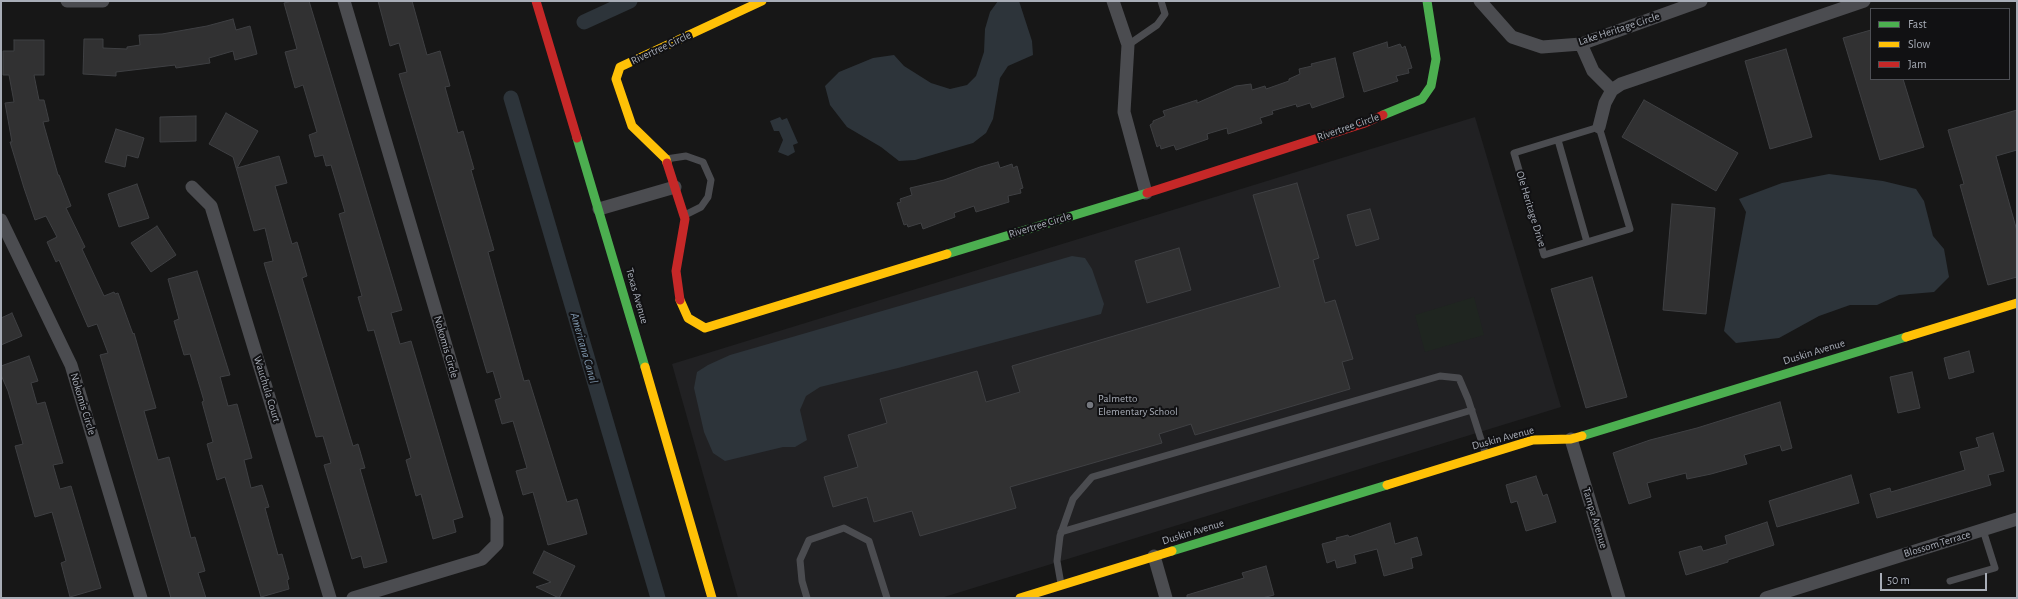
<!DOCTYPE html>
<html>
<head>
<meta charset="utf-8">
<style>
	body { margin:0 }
	#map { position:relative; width:2018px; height:599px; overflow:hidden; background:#171717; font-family:"Alegreya Sans",sans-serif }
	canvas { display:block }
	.frame { position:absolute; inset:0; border:2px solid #a8adb7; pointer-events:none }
	.legend { position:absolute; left:1870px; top:8px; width:140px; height:72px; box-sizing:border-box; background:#111113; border:1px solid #4d4f55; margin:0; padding:5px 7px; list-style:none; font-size:12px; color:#a8adb7 }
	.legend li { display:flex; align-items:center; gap:8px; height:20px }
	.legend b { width:20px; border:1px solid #4d4f55 }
	.scale { position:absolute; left:1880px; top:573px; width:107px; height:18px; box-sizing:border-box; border:2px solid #a8adb7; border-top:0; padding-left:5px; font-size:12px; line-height:14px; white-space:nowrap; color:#a8adb7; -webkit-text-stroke:3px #111113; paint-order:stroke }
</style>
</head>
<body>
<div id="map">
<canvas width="2018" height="599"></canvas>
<div class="frame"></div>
<ul class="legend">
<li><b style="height:5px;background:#4caf50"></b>Fast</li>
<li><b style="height:5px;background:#ffc107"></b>Slow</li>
<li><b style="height:5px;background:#c62828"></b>Jam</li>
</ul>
<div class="scale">50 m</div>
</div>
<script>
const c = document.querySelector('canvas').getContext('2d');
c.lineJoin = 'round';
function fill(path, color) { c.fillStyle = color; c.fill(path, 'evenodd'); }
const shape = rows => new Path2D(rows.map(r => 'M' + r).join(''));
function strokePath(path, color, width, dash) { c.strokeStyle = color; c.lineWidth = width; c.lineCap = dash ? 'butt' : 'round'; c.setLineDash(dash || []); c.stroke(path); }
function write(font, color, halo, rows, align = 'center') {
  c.font = font + ' "Alegreya Sans",sans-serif'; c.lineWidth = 4; c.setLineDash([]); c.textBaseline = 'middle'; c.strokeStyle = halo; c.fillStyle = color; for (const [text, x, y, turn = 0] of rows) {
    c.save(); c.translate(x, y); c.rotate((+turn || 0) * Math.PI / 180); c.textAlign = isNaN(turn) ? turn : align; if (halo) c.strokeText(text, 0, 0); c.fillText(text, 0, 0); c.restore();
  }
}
const built = shape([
	[1475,117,1561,407,941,598,738,598,672,364]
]);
const green = shape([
	[1474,297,1484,335,1425,352,1415,315]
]);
const water = shape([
	[998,1,1019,1,1032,41,1033,55,1008,66,1000,78,993,119,986,133,973,143,915,160,899,161,881,147,847,127,830,105,825,86,839,72,873,58,894,55,904,66,931,83,950,89,967,85,976,76,984,52,985,29,990,12],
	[780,117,782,120,787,118,798,143,793,145,795,152,788,156,778,152,783,140,779,131,774,131,770,121],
	[1829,174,1883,181,1916,189,1924,201,1933,236,1944,249,1949,277,1934,292,1899,295,1877,305,1850,305,1819,316,1779,338,1736,343,1724,331,1746,212,1739,199,1782,183],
	[1072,256,1085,258,1092,269,1104,304,1101,314,898,368,820,387,806,396,800,410,807,440,795,447,783,447,725,461,713,453,704,432,694,388,697,372,708,365,730,355]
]);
const canal = shape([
	[584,22,630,1],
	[511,98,658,598]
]);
const building = shape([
	[292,1,309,1,402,310,391,313,400,344,411,341,463,517,453,520,456,532,433,539,421,494,416,496,406,460,411,458,374,330,368,331,358,297,362,296,339,214,345,212,331,165,326,166,323,155,315,157,309,135,317,132,303,85,295,88,285,52,297,49,284,3,292,1],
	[378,1,412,1,427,55,440,51,450,86,445,87,458,133,463,131,474,169,471,170,494,250,488,252,524,381,529,380,567,502,577,499,587,534,548,545,533,492,523,495,516,471,527,468,513,421,502,424,495,400,501,398,493,371,487,373,399,74,407,72,399,43,390,46,378,1],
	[233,19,236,30,250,26,257,54,235,60,233,51,209,58,210,63,176,68,175,65,116,72,116,76,83,74,84,39,103,39,103,48,127,49,127,47,140,45,139,35,162,34,207,26,233,19],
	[1871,30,1871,79,1903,79,1924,147,1880,160,1843,38,1871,30],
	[14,40,44,40,44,75,34,75,39,100,44,100,49,121,43,122,58,175,59,175,71,206,66,208,85,247,82,249,104,296,114,292,115,294,118,293,133,334,134,333,156,408,144,411,158,460,169,457,191,538,195,537,205,571,198,573,206,598,171,598,100,355,108,353,97,324,88,327,59,260,56,262,47,242,57,237,46,216,35,220,24,188,10,142,12,142,5,103,14,102,9,75,3,75,3,51,14,51,14,40],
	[1387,42,1388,48,1400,44,1402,48,1405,46,1412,68,1408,69,1409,73,1396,76,1398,81,1364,92,1353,53,1387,42],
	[1786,49,1812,137,1770,149,1745,61,1786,49],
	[1335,58,1344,97,1312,108,1310,103,1297,107,1296,104,1272,111,1273,114,1260,118,1262,123,1228,134,1227,128,1207,134,1208,139,1176,150,1174,145,1161,149,1160,145,1157,147,1150,125,1153,123,1153,121,1165,116,1163,111,1197,100,1197,103,1236,86,1251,84,1252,90,1265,86,1266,89,1269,88,1289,81,1289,79,1300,74,1299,69,1312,66,1311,64,1335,58],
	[1644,100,1738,153,1716,191,1622,137,1644,100],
	[2017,110,2017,150,1996,156,2017,231,2017,277,1988,285,1960,185,1964,184,1948,130,2017,110],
	[226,113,258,131,237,168,279,156,287,183,275,186,292,244,297,242,307,276,302,278,353,446,358,444,365,468,360,469,387,562,364,568,361,556,352,559,324,465,331,463,323,436,316,437,264,263,273,261,265,228,254,231,233,157,209,144,226,113],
	[196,116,196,141,160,142,160,117,196,116],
	[116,129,144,138,138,158,127,155,125,167,105,162,116,129],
	[998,162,1000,168,1012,164,1013,168,1017,166,1023,188,1020,189,1021,193,1008,196,1009,202,976,212,974,206,954,213,955,217,923,229,921,223,908,227,907,224,904,225,897,203,901,202,900,199,912,195,910,188,944,180,980,167,998,162],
	[1297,183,1319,258,1313,260,1325,303,1335,300,1353,359,1342,362,1350,389,1195,435,1191,424,1159,434,1162,443,1010,487,1016,508,920,536,912,511,874,522,867,497,833,507,824,477,858,467,848,435,887,423,880,399,977,371,986,402,1020,392,1012,366,1280,287,1253,195,1297,183],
	[137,184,149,218,119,227,108,194,137,184],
	[1672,204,1715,208,1706,314,1663,310,1672,204],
	[1370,209,1379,239,1356,246,1347,215,1370,209],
	[157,226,176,255,151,272,131,243,157,226],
	[1179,248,1191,290,1147,303,1135,261,1179,248],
	[197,271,230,375,220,377,228,406,237,404,252,458,244,460,251,488,262,485,269,507,265,508,278,555,282,554,289,579,287,580,289,589,261,597,225,477,217,480,207,444,213,442,202,402,204,401,190,354,184,355,174,321,179,319,168,279,197,271],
	[1592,277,1627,397,1586,408,1551,289,1592,277],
	[12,313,22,336,1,345,1,318,12,313],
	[1969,351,1974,372,1949,379,1944,358,1969,351],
	[29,356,38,381,31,383,37,404,45,402,63,463,53,465,60,489,71,486,101,588,70,597,61,563,66,561,52,512,35,517,15,446,23,444,8,391,1,375,1,366,29,356],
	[1912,372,1920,408,1898,413,1890,377,1912,372],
	[1780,402,1792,448,1782,451,1780,445,1744,455,1747,464,1711,474,1687,479,1686,473,1647,483,1651,497,1629,504,1613,453,1650,440,1697,428,1780,402],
	[1993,433,2004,471,1988,475,1991,485,1877,518,1870,494,1890,488,1891,492,1965,470,1960,452,1979,447,1976,438,1993,433],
	[1851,475,1859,503,1777,527,1769,501,1851,475],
	[1536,476,1543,496,1547,494,1556,522,1526,531,1517,501,1511,503,1506,485,1536,476],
	[1767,522,1774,545,1728,560,1728,562,1686,575,1679,552,1701,546,1703,551,1727,544,1725,536,1767,522],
	[1390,523,1395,544,1417,537,1422,555,1411,558,1413,568,1384,576,1377,549,1354,555,1356,563,1337,568,1335,560,1327,563,1322,544,1337,540,1336,538,1348,535,1349,537,1390,523],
	[544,551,575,566,559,598,536,587,551,582,533,573,544,551],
	[1266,566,1274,595,1262,598,1187,598,1187,595,1244,578,1242,573,1266,566]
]);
const lane = shape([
	[1128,45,1157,25,1165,14,1161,1],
	[1599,127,1630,229,1544,255,1514,153,1599,127],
	[1558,140,1587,242],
	[666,159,686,156,703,162,711,180,708,197,701,207,685,215],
	[1061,532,1472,410],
	[1950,581,1995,568,1983,530],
	[1061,584,1057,561,1060,536,1073,499,1092,477,1440,376,1459,378,1468,399,1486,455],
	[807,598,802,581,800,560,809,540,844,528,869,541,887,598]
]);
const street = shape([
	[67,1,103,1],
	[344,1,497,518,497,544,482,559,353,598],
	[1113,1,1128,45,1124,112,1146,193],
	[1480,1,1512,37,1542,47,1581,44,1701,1],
	[1581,44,1593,71,1612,90],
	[1599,127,1605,103,1612,90,1621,84,1864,1],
	[192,187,211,206,330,598],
	[599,209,675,187],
	[1,220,71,365,141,598],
	[1571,439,1619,598],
	[1154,556,1166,598],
	[1766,598,2017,519]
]);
const fast = shape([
	[1383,115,1422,99,1431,86,1436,59,1427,1],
	[577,138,645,367],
	[947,254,1147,193],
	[1582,436,1906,337],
	[1172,551,1387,485]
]);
const slow = shape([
	[667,163,666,159,632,126,616,79,620,67,762,1],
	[680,300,688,318,705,328,947,254],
	[1906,337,2017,303],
	[645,367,712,598],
	[1387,485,1533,440,1571,439,1582,436],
	[1020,598,1172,551]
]);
const jam = shape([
	[536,1,577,138],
	[667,163,685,219,676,271,680,300],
	[1147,193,1365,123,1383,115]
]);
const markers = [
	[1090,405,4,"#75787f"]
];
const streetNames = [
	["Lake Heritage Circle",1619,29,-18],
	["Rivertree Circle",661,48,-25],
	["Rivertree Circle",1348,127,-19],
	["Ole Heritage Drive",1531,209,73],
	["Rivertree Circle",1040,225,-17],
	["Texas Avenue",637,296,74],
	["Nokomis Circle",446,347,74],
	["Duskin Avenue",1814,352,-17],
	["Wauchula Court",267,389,73],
	["Nokomis Circle",83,404,73],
	["Duskin Avenue",1503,438,-15],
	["Tampa Avenue",1595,518,73],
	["Duskin Avenue",1193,532,-17],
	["Blossom Terrace",1937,544,-17]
];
const poiNames = [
	["Palmetto",1098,399],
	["Elementary School",1098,412]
];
const waterNames = [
	["Americana Canal",584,348,74]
];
fill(built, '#212123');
fill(green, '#1f2520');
fill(water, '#2d343a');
strokePath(canal, '#2d343a', 15);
fill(building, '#313132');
strokePath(building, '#3f4043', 1);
strokePath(lane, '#4b4c50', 7);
strokePath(street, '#4b4c50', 13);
strokePath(fast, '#4caf50', 9);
strokePath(slow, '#ffc107', 9);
strokePath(jam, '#c62828', 9);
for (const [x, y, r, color] of markers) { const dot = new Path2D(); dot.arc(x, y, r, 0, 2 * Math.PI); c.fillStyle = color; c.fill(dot); strokePath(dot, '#111113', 1.5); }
write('11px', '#a8adb7', '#111113', streetNames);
write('11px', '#a8adb7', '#111113', poiNames, 'left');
write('italic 12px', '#819ab1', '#111113', waterNames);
</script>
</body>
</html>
